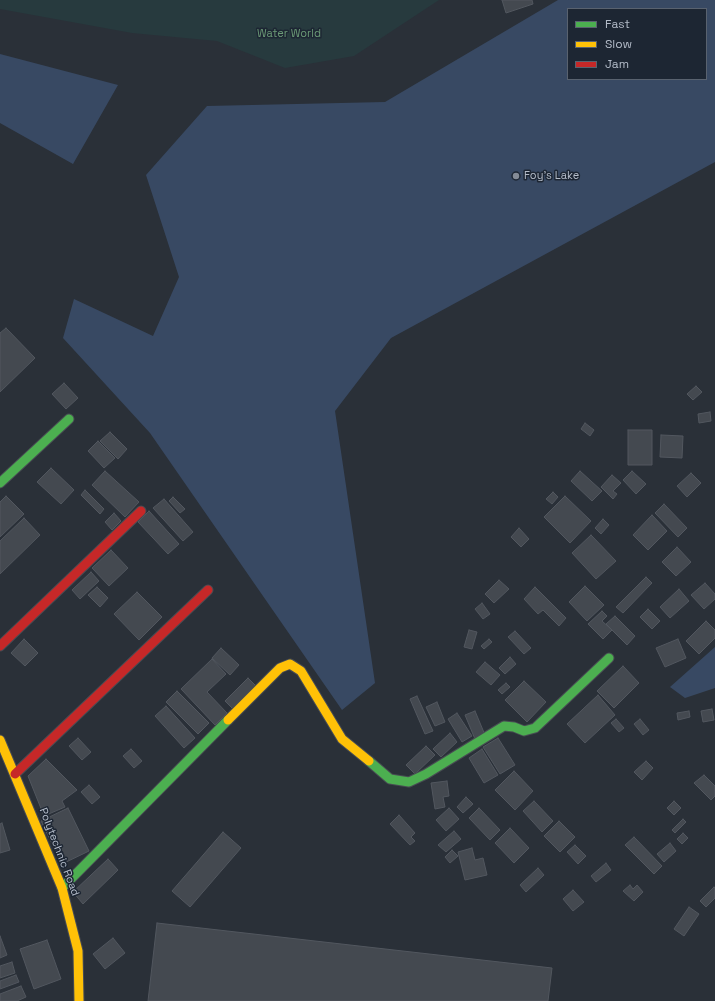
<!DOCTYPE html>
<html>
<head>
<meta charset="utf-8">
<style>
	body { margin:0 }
	#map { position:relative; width:715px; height:1001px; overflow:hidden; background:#2a3038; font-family:"Space Grotesk",sans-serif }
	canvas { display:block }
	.legend { position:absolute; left:567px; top:8px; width:140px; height:72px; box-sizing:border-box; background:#1d2633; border:1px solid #59626f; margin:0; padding:5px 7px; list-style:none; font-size:12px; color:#b4bcc9 }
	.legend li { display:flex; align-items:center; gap:8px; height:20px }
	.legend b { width:20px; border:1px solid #59626f }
</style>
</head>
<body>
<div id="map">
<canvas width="715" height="1001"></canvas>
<ul class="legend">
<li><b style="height:5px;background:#4caf50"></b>Fast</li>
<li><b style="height:5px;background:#ffc107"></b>Slow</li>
<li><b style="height:5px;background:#c62828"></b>Jam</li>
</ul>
</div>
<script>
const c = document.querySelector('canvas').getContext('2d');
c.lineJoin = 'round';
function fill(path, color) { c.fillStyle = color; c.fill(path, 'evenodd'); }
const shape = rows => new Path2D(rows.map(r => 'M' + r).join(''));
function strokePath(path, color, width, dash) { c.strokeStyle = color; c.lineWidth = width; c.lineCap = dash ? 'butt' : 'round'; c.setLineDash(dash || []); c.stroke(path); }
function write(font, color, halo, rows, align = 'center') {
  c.font = font + ' "Space Grotesk",sans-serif'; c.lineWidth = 3; c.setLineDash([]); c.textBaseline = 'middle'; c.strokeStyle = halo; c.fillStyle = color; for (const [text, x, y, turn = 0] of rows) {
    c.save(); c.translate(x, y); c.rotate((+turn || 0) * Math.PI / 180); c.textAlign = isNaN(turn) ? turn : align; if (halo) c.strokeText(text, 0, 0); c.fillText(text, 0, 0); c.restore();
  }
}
const green = shape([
	[0,0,439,0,354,56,285,68,217,41,132,33,0,9]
]);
const water = shape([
	[558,0,715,0,715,162,391,338,335,411,375,683,342,710,150,433,63,338,74,299,153,336,179,277,146,175,207,106,385,102],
	[568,9,706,9,706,79,568,79],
	[0,54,118,85,73,164,0,123],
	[715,647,715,688,685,698,670,687]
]);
const building = shape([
	[502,0,532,0,533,4,506,13,502,0],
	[6,328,35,358,0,392,0,333,6,328],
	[64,383,78,398,66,409,52,394,64,383],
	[696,386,702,392,693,400,687,394,696,386],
	[710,412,711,421,699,423,698,414,710,412],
	[585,423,594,430,590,436,581,429,585,423],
	[628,430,652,430,652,465,628,465,628,430],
	[110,432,127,449,118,459,100,441,110,432],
	[661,435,683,436,682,458,660,457,661,435],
	[98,441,115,458,104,468,88,451,98,441],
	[51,468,74,490,61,504,37,482,51,468],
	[105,471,139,502,125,517,92,485,105,471],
	[580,471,602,491,592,501,571,481,580,471],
	[632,471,646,484,636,494,623,480,632,471],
	[691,473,701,483,687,497,677,486,691,473],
	[612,475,621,483,613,491,617,494,613,499,601,487,612,475],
	[85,490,104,509,100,514,81,495,85,490],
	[553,492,558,497,552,504,546,499,553,492],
	[6,496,24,514,0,537,0,502,6,496],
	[565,496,591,521,570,543,544,517,565,496],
	[173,497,185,509,180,513,169,501,173,497],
	[164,499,193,532,183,541,153,508,164,499],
	[664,504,687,528,678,537,655,513,664,504],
	[149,511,179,544,168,554,138,522,149,511],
	[114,513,121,521,112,530,105,522,114,513],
	[652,515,667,531,648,550,633,535,652,515],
	[24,518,40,535,0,574,0,541,24,518],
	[603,519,609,525,601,534,595,528,603,519],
	[519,528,529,539,521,547,511,537,519,528],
	[591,535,616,561,596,579,572,553,591,535],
	[677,547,691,562,676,576,662,562,677,547],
	[111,550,128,568,109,586,92,568,111,550],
	[91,572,99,581,80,599,72,590,91,572],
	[646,577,652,583,623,613,616,607,646,577],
	[499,580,509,589,494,603,485,594,499,580],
	[705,583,715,594,715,599,704,609,691,595,705,583],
	[585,586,604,605,587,621,569,602,585,586],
	[97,587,108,598,100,607,88,595,97,587],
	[535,587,566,618,559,626,543,610,538,614,524,599,535,587],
	[679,589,689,601,670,618,660,607,679,589],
	[137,592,162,617,139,640,114,614,137,592],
	[482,603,490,614,483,619,475,609,482,603],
	[648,609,660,621,652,629,640,617,648,609],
	[602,611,607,616,602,621,612,630,603,639,588,624,602,611],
	[615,616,635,636,627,645,606,624,615,616],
	[706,621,715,630,715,638,699,654,686,641,706,621],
	[469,630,477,632,472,649,464,647,469,630],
	[515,631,531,648,524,654,508,637,515,631],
	[24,639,38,653,25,666,11,653,24,639],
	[489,639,492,642,484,649,481,646,489,639],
	[678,639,686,658,665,667,656,648,678,639],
	[221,648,239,665,230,675,212,658,221,648],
	[510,657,516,664,505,674,499,668,510,657],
	[212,659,226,674,207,692,227,713,215,725,181,689,212,659],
	[485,662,500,675,491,685,476,672,485,662],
	[623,666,639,683,614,708,597,691,623,666],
	[248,678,258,688,235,711,225,701,248,678],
	[524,681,546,702,527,722,505,700,524,681],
	[506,683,510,687,502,694,498,690,506,683],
	[177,691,209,723,198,734,166,702,177,691],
	[598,695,615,715,585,743,567,724,598,695],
	[417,696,433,731,425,734,410,699,417,696],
	[437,702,445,722,435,726,426,707,437,702],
	[166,706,195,738,184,748,155,716,166,706],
	[712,709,714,720,703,722,701,711,712,709],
	[475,711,485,735,475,739,465,715,475,711],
	[689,711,690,717,678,720,677,713,689,711],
	[457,713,472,736,462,742,448,719,457,713],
	[616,719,624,728,619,732,611,723,616,719],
	[640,719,649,730,643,735,634,724,640,719],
	[450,733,457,742,441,757,433,749,450,733],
	[78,738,91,752,82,760,69,746,78,738],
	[498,738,515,765,500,774,483,747,498,738],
	[426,746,435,755,415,774,406,765,426,746],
	[131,749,142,761,134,768,123,756,131,749],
	[482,749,498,775,484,783,469,758,482,749],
	[46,759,77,790,62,801,65,807,44,816,28,776,46,759],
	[646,761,653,768,642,780,634,772,646,761],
	[514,771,533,791,515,810,495,790,514,771],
	[704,775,715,786,715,796,711,800,694,783,704,775],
	[447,781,449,796,443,797,445,807,435,809,431,783,447,781],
	[89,785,100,797,92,804,81,792,89,785],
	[466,797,473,804,463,813,457,807,466,797],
	[534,801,553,821,542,832,523,811,534,801],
	[674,801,681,808,674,815,667,808,674,801],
	[68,808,89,851,62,864,41,821,68,808],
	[449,808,459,819,446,831,436,820,449,808],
	[479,808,500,830,490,840,469,818,479,808],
	[399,815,415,833,411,837,415,841,410,845,390,824,399,815],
	[683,819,686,822,675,833,672,830,683,819],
	[559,821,575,837,560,852,544,836,559,821],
	[2,823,10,850,0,853,0,824,2,823],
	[510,828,529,848,514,863,495,843,510,828],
	[454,831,461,839,446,852,438,845,454,831],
	[223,832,241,848,190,907,172,891,223,832],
	[683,833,688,838,682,844,677,839,683,833],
	[634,837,662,866,654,874,625,845,634,837],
	[670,843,676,851,664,862,657,854,670,843],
	[575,845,586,856,578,864,567,852,575,845],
	[472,848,475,860,483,858,487,875,465,880,458,852,472,848],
	[452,850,458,856,450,863,445,857,452,850],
	[108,859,118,870,83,904,73,892,108,859],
	[606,863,611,870,596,882,591,876,606,863],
	[538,868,544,875,526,892,520,885,538,868],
	[630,885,633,889,637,885,643,892,634,901,623,891,630,885],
	[714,887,715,888,715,898,706,907,700,901,714,887],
	[573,890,584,902,573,911,563,899,573,890],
	[689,907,699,914,684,936,674,929,689,907],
	[157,923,552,968,548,1001,148,1001,157,923],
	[0,936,7,955,0,958,0,936],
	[113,938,125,953,105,969,93,954,113,938],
	[47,940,61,979,34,989,20,949,47,940],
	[12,962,15,973,0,978,0,966,12,962],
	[16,975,19,982,0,989,0,981,16,975],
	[21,986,26,997,17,1001,0,1001,0,994,21,986]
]);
const fast = shape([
	[0,483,69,419],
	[369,761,390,779,409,782,426,774,504,726,514,727,524,731,535,728,609,658],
	[62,888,228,720]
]);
const slow = shape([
	[228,720,280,668,290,664,301,671,342,739,369,761],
	[0,740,62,888,78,951,79,1001]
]);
const jam = shape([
	[0,646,141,511],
	[15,774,208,590]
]);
const markers = [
	[516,176,4,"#848b96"]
];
const parkNames = [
	["Water World",289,34]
];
const poiNames = [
	["Foy's Lake",524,176]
];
const streetNames = [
	["Polytechnic Road",59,852,69]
];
fill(green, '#273a3e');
fill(water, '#384963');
fill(building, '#444950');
strokePath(building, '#52575f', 1);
strokePath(fast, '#484c53', 11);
strokePath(slow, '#484c53', 11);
strokePath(jam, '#484c53', 11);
strokePath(fast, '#4caf50', 9);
strokePath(slow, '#ffc107', 9);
strokePath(jam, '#c62828', 9);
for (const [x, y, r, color] of markers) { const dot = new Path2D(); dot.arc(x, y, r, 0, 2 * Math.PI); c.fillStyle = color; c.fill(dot); strokePath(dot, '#1d2633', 1.5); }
write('11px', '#6b9a76', '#1d2633', parkNames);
write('11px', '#b4bcc9', '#1d2633', poiNames, 'left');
write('11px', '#b4bcc9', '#1d2633', streetNames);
</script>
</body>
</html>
